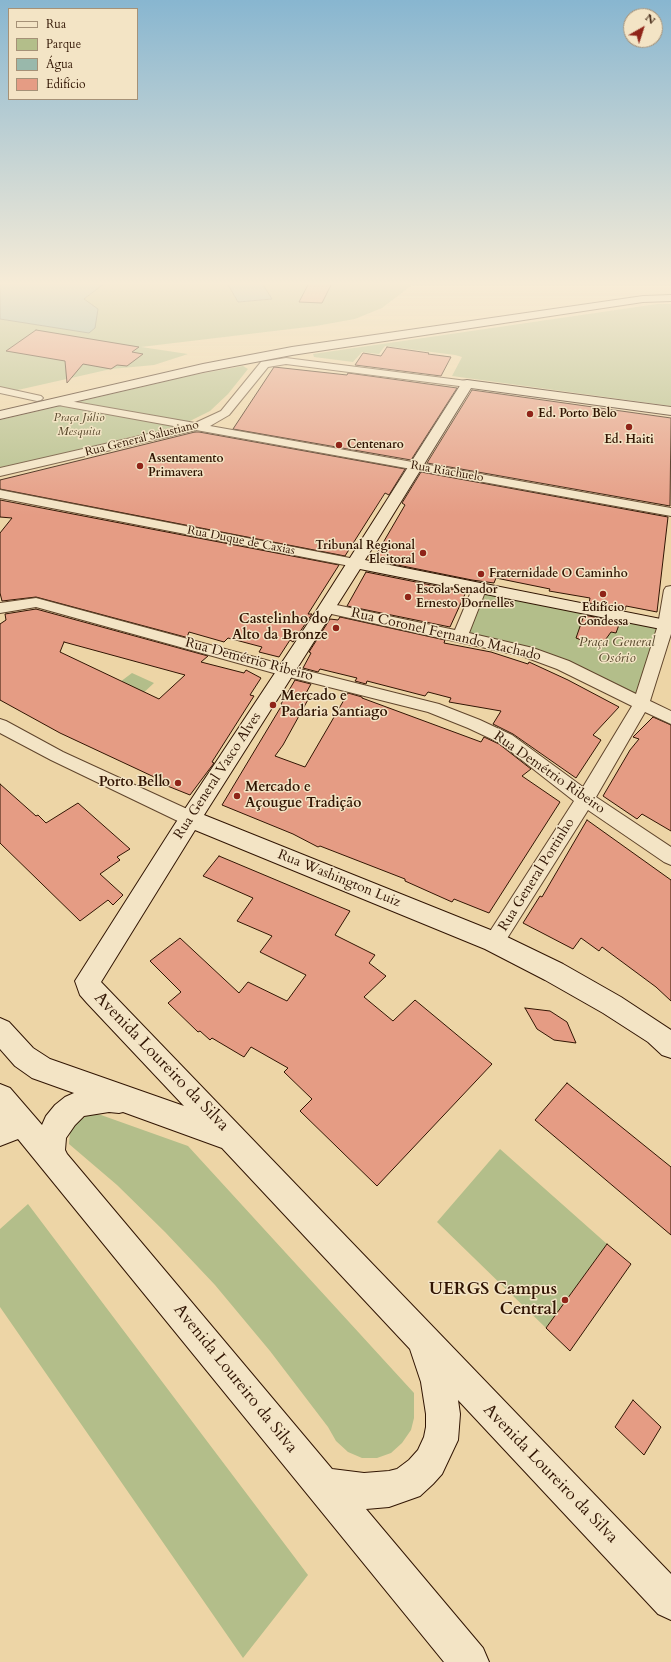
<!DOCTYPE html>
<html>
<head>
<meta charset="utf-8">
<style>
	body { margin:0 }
	#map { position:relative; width:671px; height:1662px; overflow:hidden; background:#edd5a6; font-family:Cardo,serif }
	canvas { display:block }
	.legend { position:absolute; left:8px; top:8px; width:130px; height:92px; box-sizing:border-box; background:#f3e4c5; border:1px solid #a59177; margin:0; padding:5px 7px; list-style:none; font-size:12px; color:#311503 }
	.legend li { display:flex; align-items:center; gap:8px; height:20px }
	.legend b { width:20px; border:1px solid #a59177 }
	.north { position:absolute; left:623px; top:8px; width:40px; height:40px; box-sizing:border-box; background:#f3e4c5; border:1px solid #a59177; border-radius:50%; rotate:39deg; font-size:11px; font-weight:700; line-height:16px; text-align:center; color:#311503 }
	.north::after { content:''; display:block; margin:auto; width:14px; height:18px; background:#8f2418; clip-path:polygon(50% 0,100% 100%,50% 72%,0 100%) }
</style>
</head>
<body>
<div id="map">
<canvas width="671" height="1662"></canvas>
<ul class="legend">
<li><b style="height:5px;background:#f3e4c5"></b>Rua</li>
<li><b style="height:11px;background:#b3be8a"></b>Parque</li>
<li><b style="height:11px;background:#99b8ab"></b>Água</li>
<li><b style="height:11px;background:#e59c84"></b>Edifício</li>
</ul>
<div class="north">N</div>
</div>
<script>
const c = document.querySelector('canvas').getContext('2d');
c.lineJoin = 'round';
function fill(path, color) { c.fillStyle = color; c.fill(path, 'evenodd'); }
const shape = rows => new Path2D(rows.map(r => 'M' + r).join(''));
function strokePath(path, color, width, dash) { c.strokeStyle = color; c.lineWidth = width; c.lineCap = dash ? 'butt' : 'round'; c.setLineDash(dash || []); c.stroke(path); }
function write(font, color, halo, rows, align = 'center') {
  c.font = font + ' Cardo,serif'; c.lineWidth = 3; c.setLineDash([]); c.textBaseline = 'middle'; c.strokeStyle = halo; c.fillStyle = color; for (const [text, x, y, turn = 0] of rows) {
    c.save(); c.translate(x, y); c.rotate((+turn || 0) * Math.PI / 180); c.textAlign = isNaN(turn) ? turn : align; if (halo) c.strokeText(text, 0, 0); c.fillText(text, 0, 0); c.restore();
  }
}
const green = shape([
	[105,283,227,283,238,302,271,299,262,283,415,283,382,308,355,319,316,326,141,347,188,354,154,365,111,369,0,394,0,319,89,333,84,299],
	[657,304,671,304,671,406,452,376,462,357,455,355,385,346,379,354,362,352,353,362,314,357,313,354],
	[243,366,248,369,228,394,210,411,182,425,0,468,0,420,193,375],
	[483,591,660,627,637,697,467,635],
	[132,673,154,683,140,696,116,685],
	[94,1114,101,1115,188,1146,414,1393,414,1418,411,1430,402,1443,391,1453,377,1458,362,1458,348,1452,336,1441,328,1427,270,1351,215,1285,165,1232,117,1185,69,1144,70,1132,74,1125,86,1116],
	[500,1149,607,1244,546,1328,437,1222],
	[28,1204,308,1575,243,1658,0,1307,0,1229]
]);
const water = shape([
	[0,283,105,283,84,299,98,309,95,328,89,333,0,319,0,283],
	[227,283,262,283,272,299,238,302,227,283]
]);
const building = shape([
	[309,283,332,283,322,303,299,302,309,283],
	[36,330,139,347,132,352,143,354,127,366,117,365,111,369,83,364,67,383,65,361,6,351,36,330],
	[387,347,429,353,428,354,451,357,441,376,355,365,363,353,381,356,387,347],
	[274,367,347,375,348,373,457,388,411,460,233,429,274,367],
	[472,390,671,418,670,506,427,463,472,390],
	[195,432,199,432,405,469,389,495,385,493,345,556,0,489,0,480,195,432],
	[421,472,668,517,657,612,626,606,625,610,589,603,590,598,549,591,550,589,496,578,494,583,472,580,373,560,405,505,402,503,421,472],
	[0,500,339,565,308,614,312,614,293,642,290,640,279,657,259,652,262,647,228,638,224,642,189,632,187,637,189,638,36,597,2,601,0,593,0,533,12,518,0,517,0,500],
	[366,572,466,592,450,627,347,606,366,572],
	[36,609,208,656,201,662,244,673,246,670,261,678,250,695,254,696,212,762,214,763,190,795,165,785,167,783,60,733,0,700,0,624,6,620,5,614,36,609],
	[64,642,185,675,159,699,60,652,64,642],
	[584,615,620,622,616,633,611,632,603,643,594,645,576,638,584,615],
	[340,617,445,640,444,643,491,652,528,664,529,662,568,680,619,707,593,735,601,740,576,778,513,734,493,724,501,711,449,702,451,698,428,692,425,696,367,681,366,684,355,681,357,678,320,669,318,672,303,668,311,653,309,652,330,619,338,620,340,617],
	[295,680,311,684,305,695,310,696,283,745,275,756,305,767,348,693,362,697,362,698,481,742,484,737,499,744,531,769,522,776,560,802,489,913,454,899,452,902,405,881,405,879,320,846,318,847,293,834,222,805,282,705,281,704,295,680],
	[653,717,671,725,671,831,642,814,637,819,603,796,630,750,639,739,633,737,653,717],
	[0,784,36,816,38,815,46,823,78,803,130,849,117,857,120,860,100,874,123,895,113,905,108,900,80,921,0,843,0,784],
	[587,820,671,880,671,1001,656,987,602,947,599,951,581,938,573,949,523,923,540,896,542,897,587,820],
	[219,856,350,911,335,935,375,955,369,963,386,976,364,997,393,1021,415,1000,492,1064,377,1186,300,1111,312,1099,284,1072,288,1068,251,1047,244,1057,212,1038,210,1040,200,1031,198,1032,168,1003,181,992,150,961,180,938,239,993,248,982,287,1001,306,975,260,952,272,936,237,921,253,898,203,876,219,856],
	[525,1008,550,1011,567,1022,576,1043,554,1040,537,1029,525,1008],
	[567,1083,671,1167,671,1235,535,1120,567,1083],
	[607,1244,631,1264,570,1351,546,1328,607,1244],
	[633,1400,661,1427,644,1455,615,1427,633,1400]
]);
const street = shape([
	[286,358,467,381,473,384,467,387,286,364,268,367,229,415,210,426,671,508,671,516,196,430,0,476,0,468,179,427,58,405,54,404,52,402,54,400,58,399,195,423,221,411,261,362,286,358],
	[0,387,41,396,43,398,41,400,37,401,0,393,0,387],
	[0,490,355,559,360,560,362,563,360,566,355,567,0,498,0,490],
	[480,583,485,584,487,587,469,633,533,648,569,661,636,694,658,625,664,590,666,587,671,586,671,634,650,701,671,711,671,724,645,712,596,797,671,847,671,865,664,862,588,810,501,948,494,951,487,948,484,942,487,936,574,801,500,743,468,728,428,712,281,675,36,607,0,613,0,603,36,598,288,666,439,704,480,720,512,735,583,787,632,706,557,669,522,656,327,613,322,611,319,608,322,605,327,603,455,630,473,587,475,584,480,583],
	[0,719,6,721,63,752,198,814,200,819,198,824,191,826,184,824,51,760,0,733,0,719]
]);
const secondary = shape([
	[671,295,671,301,643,302,292,355,203,372,0,419,0,411,203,364,292,347,643,296,671,295],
	[467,380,671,407,671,415,471,388,365,560,671,621,671,631,360,569,204,815,503,935,563,964,621,997,671,1030,671,1058,662,1055,648,1042,603,1013,545,980,485,949,195,830,101,982,671,1574,671,1620,658,1614,458,1400,460,1414,458,1440,442,1474,433,1484,420,1496,389,1507,366,1509,483,1648,489,1662,444,1662,18,1139,0,1146,0,1084,10,1088,42,1125,46,1116,55,1105,65,1097,74,1093,32,1078,15,1066,0,1049,0,1018,9,1022,33,1048,50,1059,184,1106,87,1003,80,995,75,981,173,827,318,608,461,384,462,381,467,380],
	[109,1112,119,1113,123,1112,222,1148,410,1349,421,1382,426,1414,426,1427,424,1437,418,1450,409,1460,397,1469,389,1471,364,1473,332,1469,67,1154,65,1150,66,1138,75,1125,84,1116,109,1112]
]);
const markers = [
	[530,414,4,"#8f2418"],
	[629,427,4,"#8f2418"],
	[339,445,4,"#8f2418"],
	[140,466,4,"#8f2418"],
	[423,553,4,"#8f2418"],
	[481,574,4,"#8f2418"],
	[603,594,4,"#8f2418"],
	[408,597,4,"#8f2418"],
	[336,628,4,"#8f2418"],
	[273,705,4,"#8f2418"],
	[178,783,4,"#8f2418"],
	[237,796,4,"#8f2418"],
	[565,1300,4,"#8f2418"]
];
const farPoinames = [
	["Ed. Porto Belo",538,414],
	["Ed. Haiti",629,440,"center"],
	["Centenaro",347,445],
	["Assentamento",148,459],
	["Primavera",148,473],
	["Tribunal Regional",415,546,"right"],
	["Eleitoral",415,560,"right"],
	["Fraternidade O Caminho",489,574],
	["Escola Senador",416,590],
	["Ernesto Dornelles",416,604],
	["Edifício",603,608,"center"],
	["Condessa",603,622,"center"]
];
const farParknames = [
	["Praça Júlio",79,418],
	["Mesquita",79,432]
];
const farStreetnames = [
	["Rua General Salustiano",142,439,-14],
	["Rua Riachuelo",447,472,10],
	["Rua Duque de Caxias",241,541,11]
];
const poiNames = [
	["Castelinho do",328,620],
	["Alto da Bronze",328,636],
	["Mercado e",281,697,"left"],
	["Padaria Santiago",281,713,"left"],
	["Porto Bello",170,783],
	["Mercado e",245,788,"left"],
	["Açougue Tradição",245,804,"left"]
];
const streetNames = [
	["Rua Coronel Fernando Machado",446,635,13],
	["Rua Demétrio Ribeiro",249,660,15],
	["Rua Demétrio Ribeiro",549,773,35],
	["Rua General Vasco Alves",218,776,-57],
	["Rua General Portinho",537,875,-58],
	["Rua Washington Luiz",339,879,22]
];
const parkNames = [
	["Praça General",617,643],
	["Osório",617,659]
];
const nearStreetnames = [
	["Avenida Loureiro da Silva",161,1062,46],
	["Avenida Loureiro da Silva",235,1379,51],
	["Avenida Loureiro da Silva",550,1474,46]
];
const nearPoinames = [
	["UERGS Campus",557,1290],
	["Central",557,1310]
];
fill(green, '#b3be8a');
fill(water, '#99b8ab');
strokePath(water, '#6f7768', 1);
fill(building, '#e59c84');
strokePath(building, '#311503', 1);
strokePath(street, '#60452c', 2);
strokePath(secondary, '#311503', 2);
fill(street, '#f3e4c5');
fill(secondary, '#f3e4c5');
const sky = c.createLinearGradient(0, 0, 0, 515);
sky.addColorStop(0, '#88b6d0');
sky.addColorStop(0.55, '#f7ecd7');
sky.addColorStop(1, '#f7ecd700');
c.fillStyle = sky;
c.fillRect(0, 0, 671, 515);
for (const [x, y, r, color] of markers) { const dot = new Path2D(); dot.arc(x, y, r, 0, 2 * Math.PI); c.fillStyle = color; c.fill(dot); strokePath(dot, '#f3e4c5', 1.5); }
write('bold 12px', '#311503', '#f3e4c5', farPoinames, 'left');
write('italic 12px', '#58482c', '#f3e4c5', farParknames);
write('12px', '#311503', '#f3e4c5', farStreetnames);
write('bold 14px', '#311503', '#f3e4c5', poiNames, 'right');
write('14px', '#311503', '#f3e4c5', streetNames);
write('italic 14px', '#58482c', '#f3e4c5', parkNames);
write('17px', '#311503', '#f3e4c5', nearStreetnames);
write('bold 17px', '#311503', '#f3e4c5', nearPoinames, 'right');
</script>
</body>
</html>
